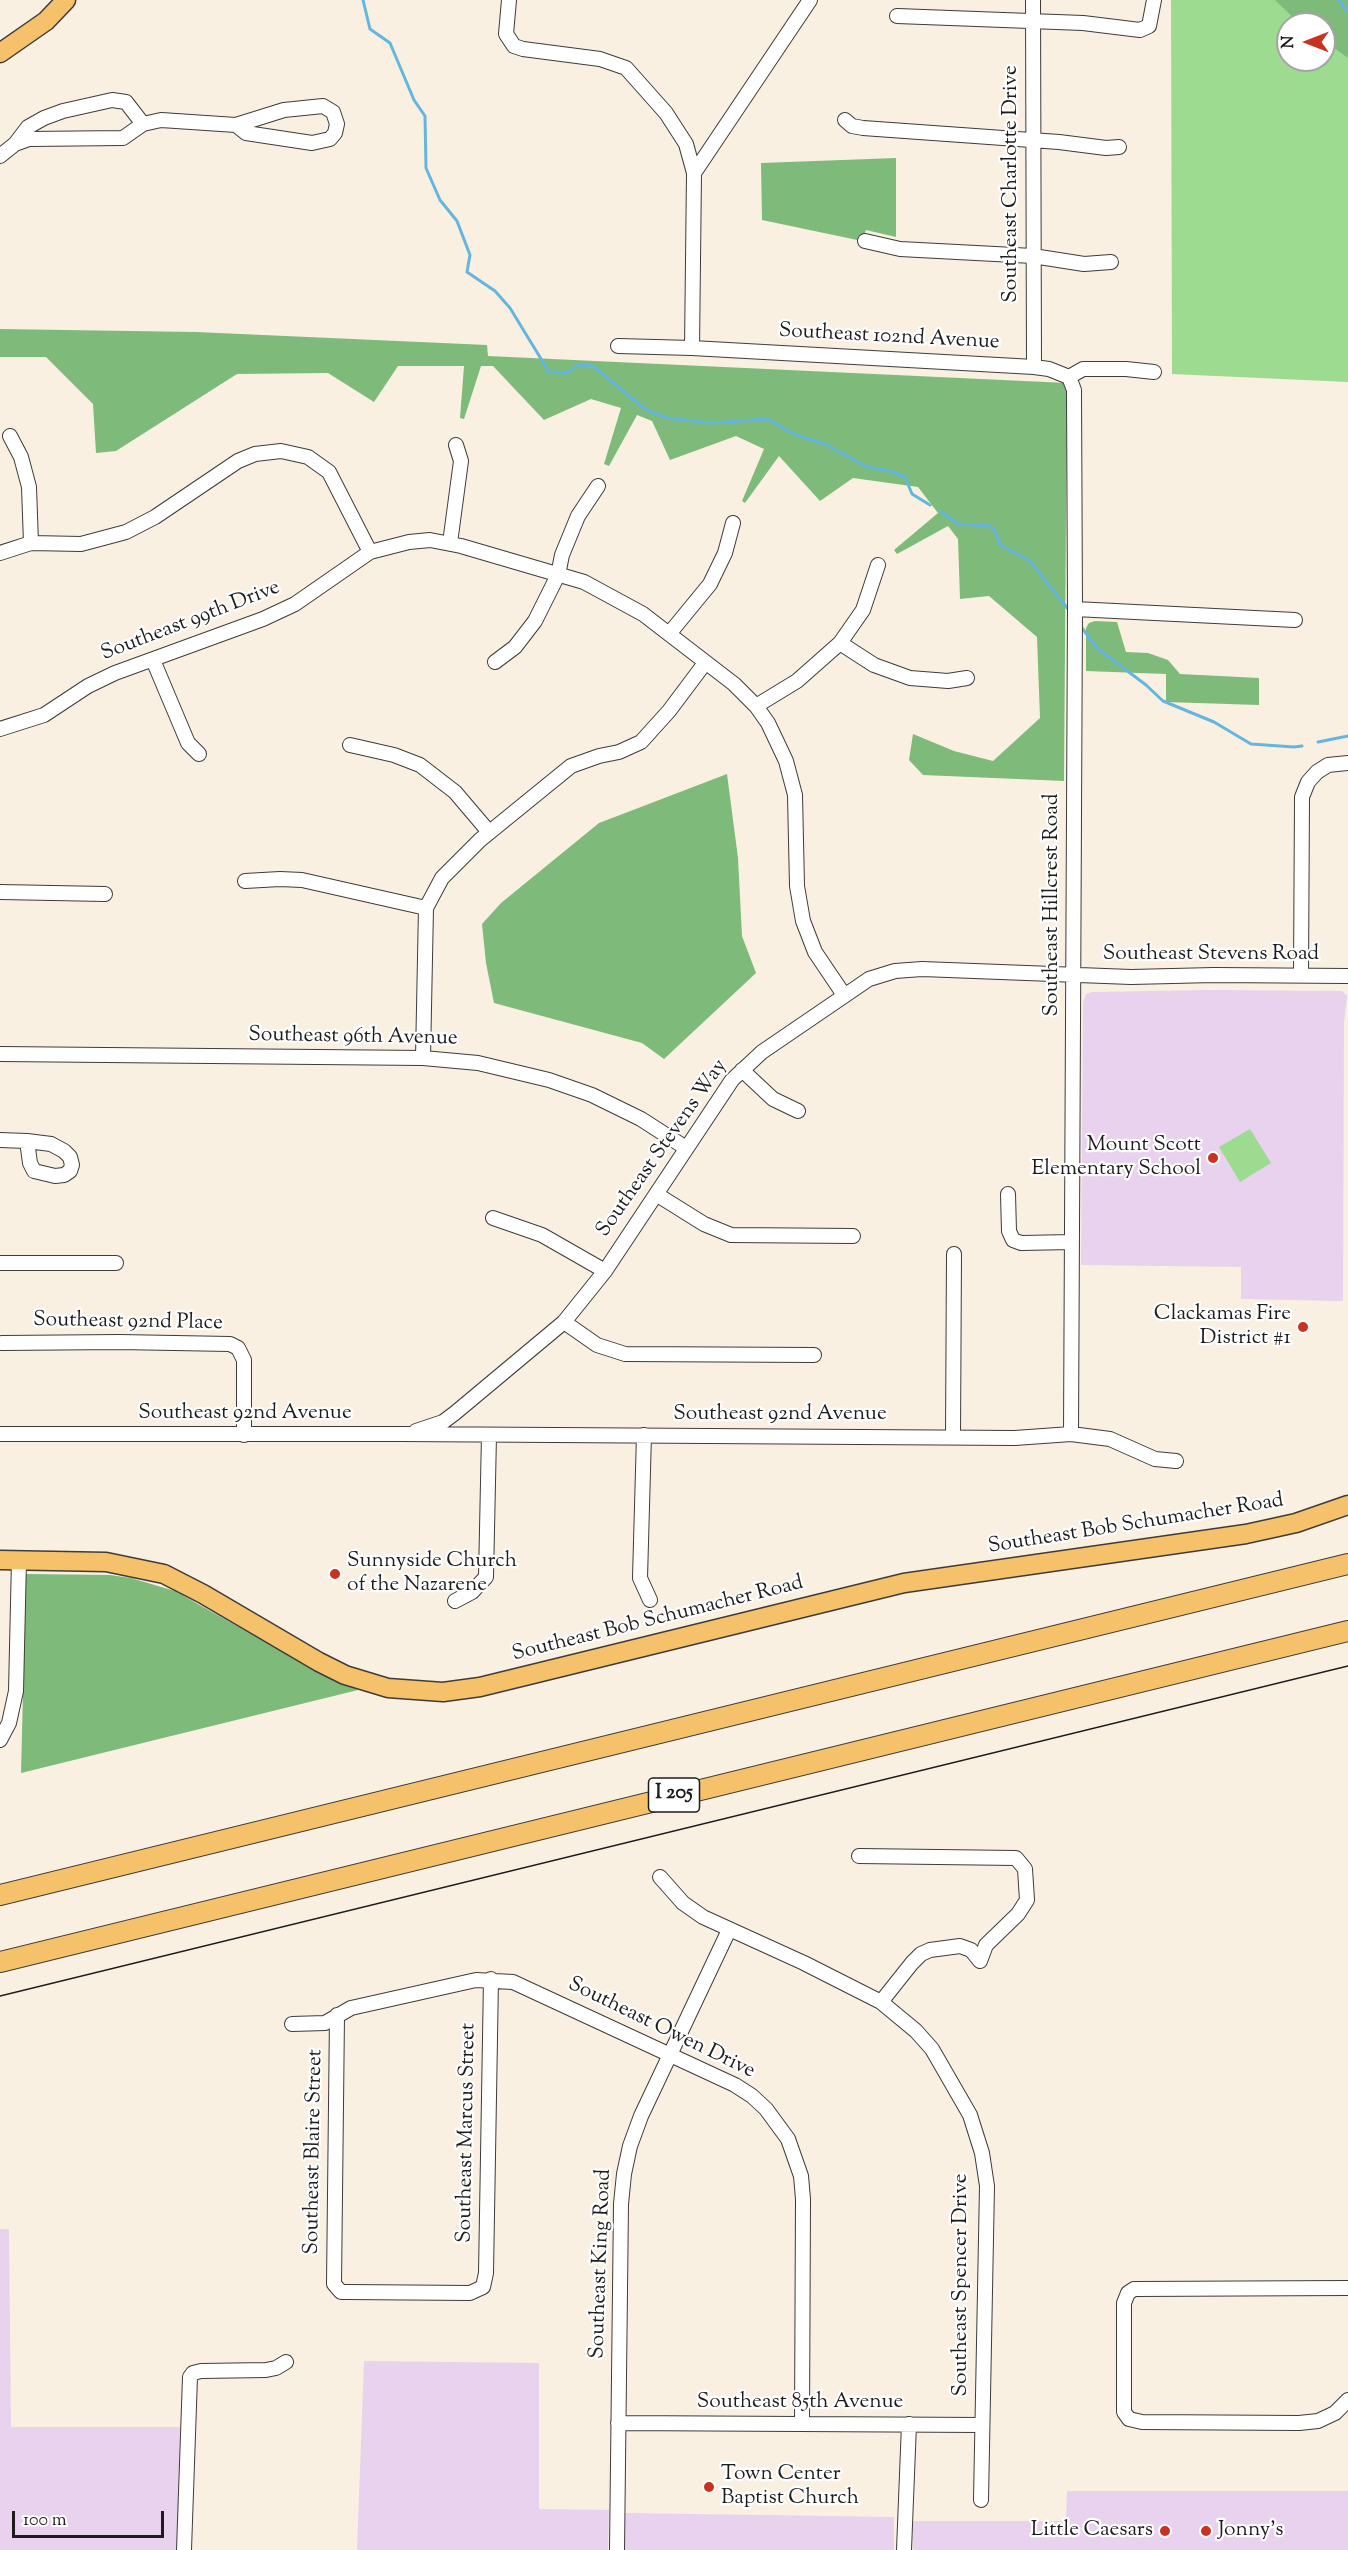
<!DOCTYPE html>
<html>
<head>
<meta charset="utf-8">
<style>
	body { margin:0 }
	#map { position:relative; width:1348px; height:2550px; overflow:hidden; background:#f9f0e2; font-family:"Sorts Mill Goudy",serif }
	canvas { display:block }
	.north { position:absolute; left:1276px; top:12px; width:60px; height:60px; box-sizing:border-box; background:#fff; border:2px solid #a4a4a4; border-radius:50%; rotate:270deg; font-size:16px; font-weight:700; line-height:24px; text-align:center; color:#1c1c1c }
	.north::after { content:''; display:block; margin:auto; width:21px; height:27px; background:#c8321e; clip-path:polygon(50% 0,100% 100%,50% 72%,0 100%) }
	.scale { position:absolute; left:12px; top:2511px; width:152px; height:27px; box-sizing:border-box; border:3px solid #1c1c1c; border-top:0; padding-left:8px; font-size:18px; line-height:21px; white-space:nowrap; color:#1c1c1c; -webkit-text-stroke:4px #fff; paint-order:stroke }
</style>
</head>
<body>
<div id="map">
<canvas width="1348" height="2550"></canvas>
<div class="north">N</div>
<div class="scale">100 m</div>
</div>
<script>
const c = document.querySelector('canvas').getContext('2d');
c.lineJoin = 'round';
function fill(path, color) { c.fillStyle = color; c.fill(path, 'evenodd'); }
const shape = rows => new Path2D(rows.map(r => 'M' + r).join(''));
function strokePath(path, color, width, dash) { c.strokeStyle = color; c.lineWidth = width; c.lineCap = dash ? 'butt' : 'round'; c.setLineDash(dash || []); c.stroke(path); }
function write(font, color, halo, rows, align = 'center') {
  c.font = font + ' "Sorts Mill Goudy",serif'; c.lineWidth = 4.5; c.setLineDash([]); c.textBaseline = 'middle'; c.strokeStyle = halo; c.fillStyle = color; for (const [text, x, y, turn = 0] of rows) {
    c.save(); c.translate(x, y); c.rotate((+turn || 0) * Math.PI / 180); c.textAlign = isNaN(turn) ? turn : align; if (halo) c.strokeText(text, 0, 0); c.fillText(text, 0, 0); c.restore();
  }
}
const built = shape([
	[1211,990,1342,991,1347,996,1344,1023,1343,1301,1241,1299,1241,1267,1081,1265,1083,1002,1086,994,1092,992],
	[0,2229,9,2229,11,2427,180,2427,177,2550,0,2550],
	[364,2361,539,2363,539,2509,609,2510,608,2550,357,2550],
	[1067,2491,1348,2491,1348,2550,913,2550,912,2521,1066,2521],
	[625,2513,894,2517,894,2550,624,2550]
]);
const green = shape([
	[1171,0,1348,0,1348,382,1172,374],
	[1288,24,1324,24,1324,60,1288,60],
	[1250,1129,1271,1163,1240,1182,1219,1147]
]);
const forest = shape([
	[1275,0,1348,0,1348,58,1324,41,1324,24,1300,24],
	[896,158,896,237,866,230,862,241,762,220,761,163],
	[0,329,196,332,487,345,488,356,1067,383,1064,781,923,775,909,760,913,734,954,751,993,761,1040,718,1037,637,989,596,960,599,958,539,948,526,897,554,894,550,938,513,918,487,853,478,820,501,779,456,745,503,742,501,764,449,736,436,670,460,652,421,637,415,609,466,604,464,621,408,591,399,544,420,493,366,481,366,464,419,460,418,464,366,398,366,374,402,328,373,237,374,116,451,96,453,93,404,46,357,0,357],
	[1095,621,1117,622,1126,652,1148,653,1168,660,1180,674,1259,678,1259,705,1166,702,1166,674,1086,671,1086,628,1089,623],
	[727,774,738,858,742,936,756,973,664,1059,642,1043,494,1003,486,963,482,924,501,903,599,823],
	[26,1574,110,1575,131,1578,175,1591,327,1677,358,1690,21,1773]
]);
const stream = shape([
	[363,0,370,29,390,43,414,100,425,116,426,168,440,200,457,221,470,255,467,272,495,291,510,308,549,372,566,373,579,365,593,366,646,410,667,418,711,423,767,419,796,435,825,444,867,467,890,471,905,477,912,494,930,505],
	[1339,0,1348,13],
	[940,511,958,524,990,526,996,532,1000,545,1030,561,1068,609],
	[1082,628,1097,648,1146,685,1163,701,1214,722,1251,744,1294,747,1302,746],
	[1318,742,1348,736]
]);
const minor = shape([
	[509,0,506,34,514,46,523,49,600,59,626,68,666,113,686,144,694,173,692,348],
	[1033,0,1034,367],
	[897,16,1083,23,1140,30,1149,26,1154,0],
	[845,120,852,126,863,128,1059,142,1106,148,1119,147],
	[15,144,28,127,44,118,63,111,112,100,126,102,143,124],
	[0,156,15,144,29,139,123,138,143,124,161,120,236,125,284,110,323,106,333,112,337,124,335,133,330,139,312,143,246,133,236,125],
	[694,173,810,0],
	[865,241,900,249,1033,256,1084,264,1111,262],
	[618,346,692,348,1034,367,1049,369,1069,377,1083,369,1126,369,1154,372],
	[1069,377,1074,390,1075,609,1071,1434],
	[10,436,21,457,29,487,31,543],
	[450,543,461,461,456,445],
	[0,553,31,543,81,544,126,532,155,517,238,461,255,454,281,451,308,457,329,472,370,552],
	[1075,609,1295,620],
	[669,634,710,584,725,553,733,523],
	[840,643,874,665,910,678,948,681,967,678],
	[153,660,188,743,199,754],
	[495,662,515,647,535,621,558,575,562,555,578,516,598,486],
	[756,706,797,681,840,643,863,610,878,565],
	[0,729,44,715,88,686,115,673,263,619,295,604,370,552,409,542,430,540,461,546,584,582,643,614,734,684,756,706,768,723,786,761,795,795,797,886,803,921,815,952,844,995],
	[350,745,394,755,420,765,455,792,489,832],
	[245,881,280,879,302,880,426,908],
	[0,892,105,894],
	[1301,975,1302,797,1308,782,1317,772,1328,765,1348,763],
	[0,1054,423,1058,478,1063,549,1080,592,1095,641,1119,686,1148],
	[423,1058,426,908,442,878,480,840,571,766,599,756,619,752,641,742,669,711,705,663],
	[742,1070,773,1099,798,1111],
	[0,1140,27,1141,51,1144,64,1151,70,1157,72,1165,70,1171,64,1175,55,1176,34,1171,30,1163,27,1141],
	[656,1194,704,1224,731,1235,853,1236],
	[1008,1194,1009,1231,1013,1240,1021,1243,1072,1242],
	[493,1218,542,1235,605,1271],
	[0,1263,116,1263],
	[564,1322,597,1345,625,1354,814,1355],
	[2,1343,119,1342,230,1344,238,1348,244,1360,244,1435],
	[416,1431,443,1422,455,1413,564,1322,605,1271,732,1080,762,1052,869,979,895,971,922,969,1131,977,1214,975,1348,976],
	[0,1434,400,1434,1015,1438,1071,1434,1110,1439,1155,1459,1176,1461],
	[644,1435,640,1578,650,1600],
	[953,1437,954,1254],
	[455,1601,472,1592,486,1577,489,1435],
	[0,1740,9,1723,16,1691,19,1560],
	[859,1856,1016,1858,1025,1869,1027,1900,1018,1914,986,1945,980,1961],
	[660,1877,683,1903,703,1917,804,1963,881,2002,916,2031,932,2049,970,2115,982,2153,987,2186,981,2500],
	[881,2002,912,1963,921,1954,930,1950,960,1946,971,1950,980,1961],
	[337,2015,334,2284,341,2292,347,2292,470,2293,483,2287,486,2273,491,1979],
	[292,2024,325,2023,351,2008,476,1980,513,1982,735,2085,752,2096,766,2109,788,2139,801,2176,803,2199,802,2424],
	[1348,2288,1134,2289,1128,2293,1124,2303,1124,2412,1129,2419,1142,2422,1299,2423,1318,2421,1335,2413,1348,2400],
	[618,2423,982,2425],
	[184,2550,190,2377,193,2373,201,2371,266,2370,276,2368,286,2362],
	[617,2550,621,2204,624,2174,630,2146,641,2116,729,1930],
	[904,2550,909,2424]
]);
const major = shape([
	[0,53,46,21,66,0],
	[0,1560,106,1562,164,1574,203,1594,319,1662,345,1675,388,1688,443,1692,480,1687,904,1583,1246,1534,1296,1523,1348,1505]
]);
const highway = shape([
	[0,1895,1348,1564],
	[0,1962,1348,1631]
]);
const tram = shape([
	[0,1996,1348,1666]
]);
const markers = [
	[1213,1158,6,"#c8321e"],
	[1303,1327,6,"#c8321e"],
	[335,1574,6,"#c8321e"],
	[709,2487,6,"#c8321e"],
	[1165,2531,6,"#c8321e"],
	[1206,2531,6,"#c8321e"]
];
const shields = [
	[674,1795,51]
];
const shieldNames = [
	["I 205",674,1795]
];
const streetNames = [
	["Southeast Charlotte Drive",1012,184,-90],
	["Southeast 102nd Avenue",889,338,3],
	["Southeast 99th Drive",191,622,-21],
	["Southeast Hillcrest Road",1053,905,-90],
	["Southeast Stevens Road",1211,955],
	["Southeast 96th Avenue",353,1038,1],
	["Southeast Stevens Way",663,1149,-55],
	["Southeast 92nd Place",128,1323,1],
	["Southeast 92nd Avenue",245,1414],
	["Southeast 92nd Avenue",780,1415],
	["Southeast Bob Schumacher Road",1136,1525,-9],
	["Southeast Bob Schumacher Road",658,1620,-14],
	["Southeast Owen Drive",661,2029,26],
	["Southeast Marcus Street",468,2133,-89],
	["Southeast Blaire Street",315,2152,-89],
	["Southeast King Road",602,2264,-88],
	["Southeast Spencer Drive",962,2285,-90],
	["Southeast 85th Avenue",800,2403]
];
const poiNames = [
	["Mount Scott",1201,1146],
	["Elementary School",1201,1170],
	["Clackamas Fire",1291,1315],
	["District #1",1291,1339],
	["Sunnyside Church",347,1562,"left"],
	["of the Nazarene",347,1586,"left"],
	["Town Center",721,2475,"left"],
	["Baptist Church",721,2499,"left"],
	["Little Caesars",1153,2531],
	["Jonny's",1218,2531,"left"]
];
fill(built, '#e8d2ee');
fill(green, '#9ddb90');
fill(forest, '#7ebb7a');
strokePath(stream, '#64b6df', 3);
strokePath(minor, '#3d3c3a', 16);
strokePath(major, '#3d3c3a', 21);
strokePath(highway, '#3d3c3a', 22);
strokePath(minor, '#fff', 14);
strokePath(major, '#f5c16b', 18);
strokePath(highway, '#f5c16b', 20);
strokePath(tram, '#1c1c1c', 1.5);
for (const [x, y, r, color] of markers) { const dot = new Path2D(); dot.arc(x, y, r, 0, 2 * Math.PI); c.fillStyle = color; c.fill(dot); strokePath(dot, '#fff', 2); }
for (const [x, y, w] of shields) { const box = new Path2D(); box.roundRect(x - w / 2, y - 17, w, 34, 4.5); c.fillStyle = '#fff'; c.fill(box); strokePath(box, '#1c1c1c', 1.5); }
write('bold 20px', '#1c1c1c', null, shieldNames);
write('21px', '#1c1c1c', '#fff', streetNames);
write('21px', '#1c1c1c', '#fff', poiNames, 'right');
</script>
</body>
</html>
